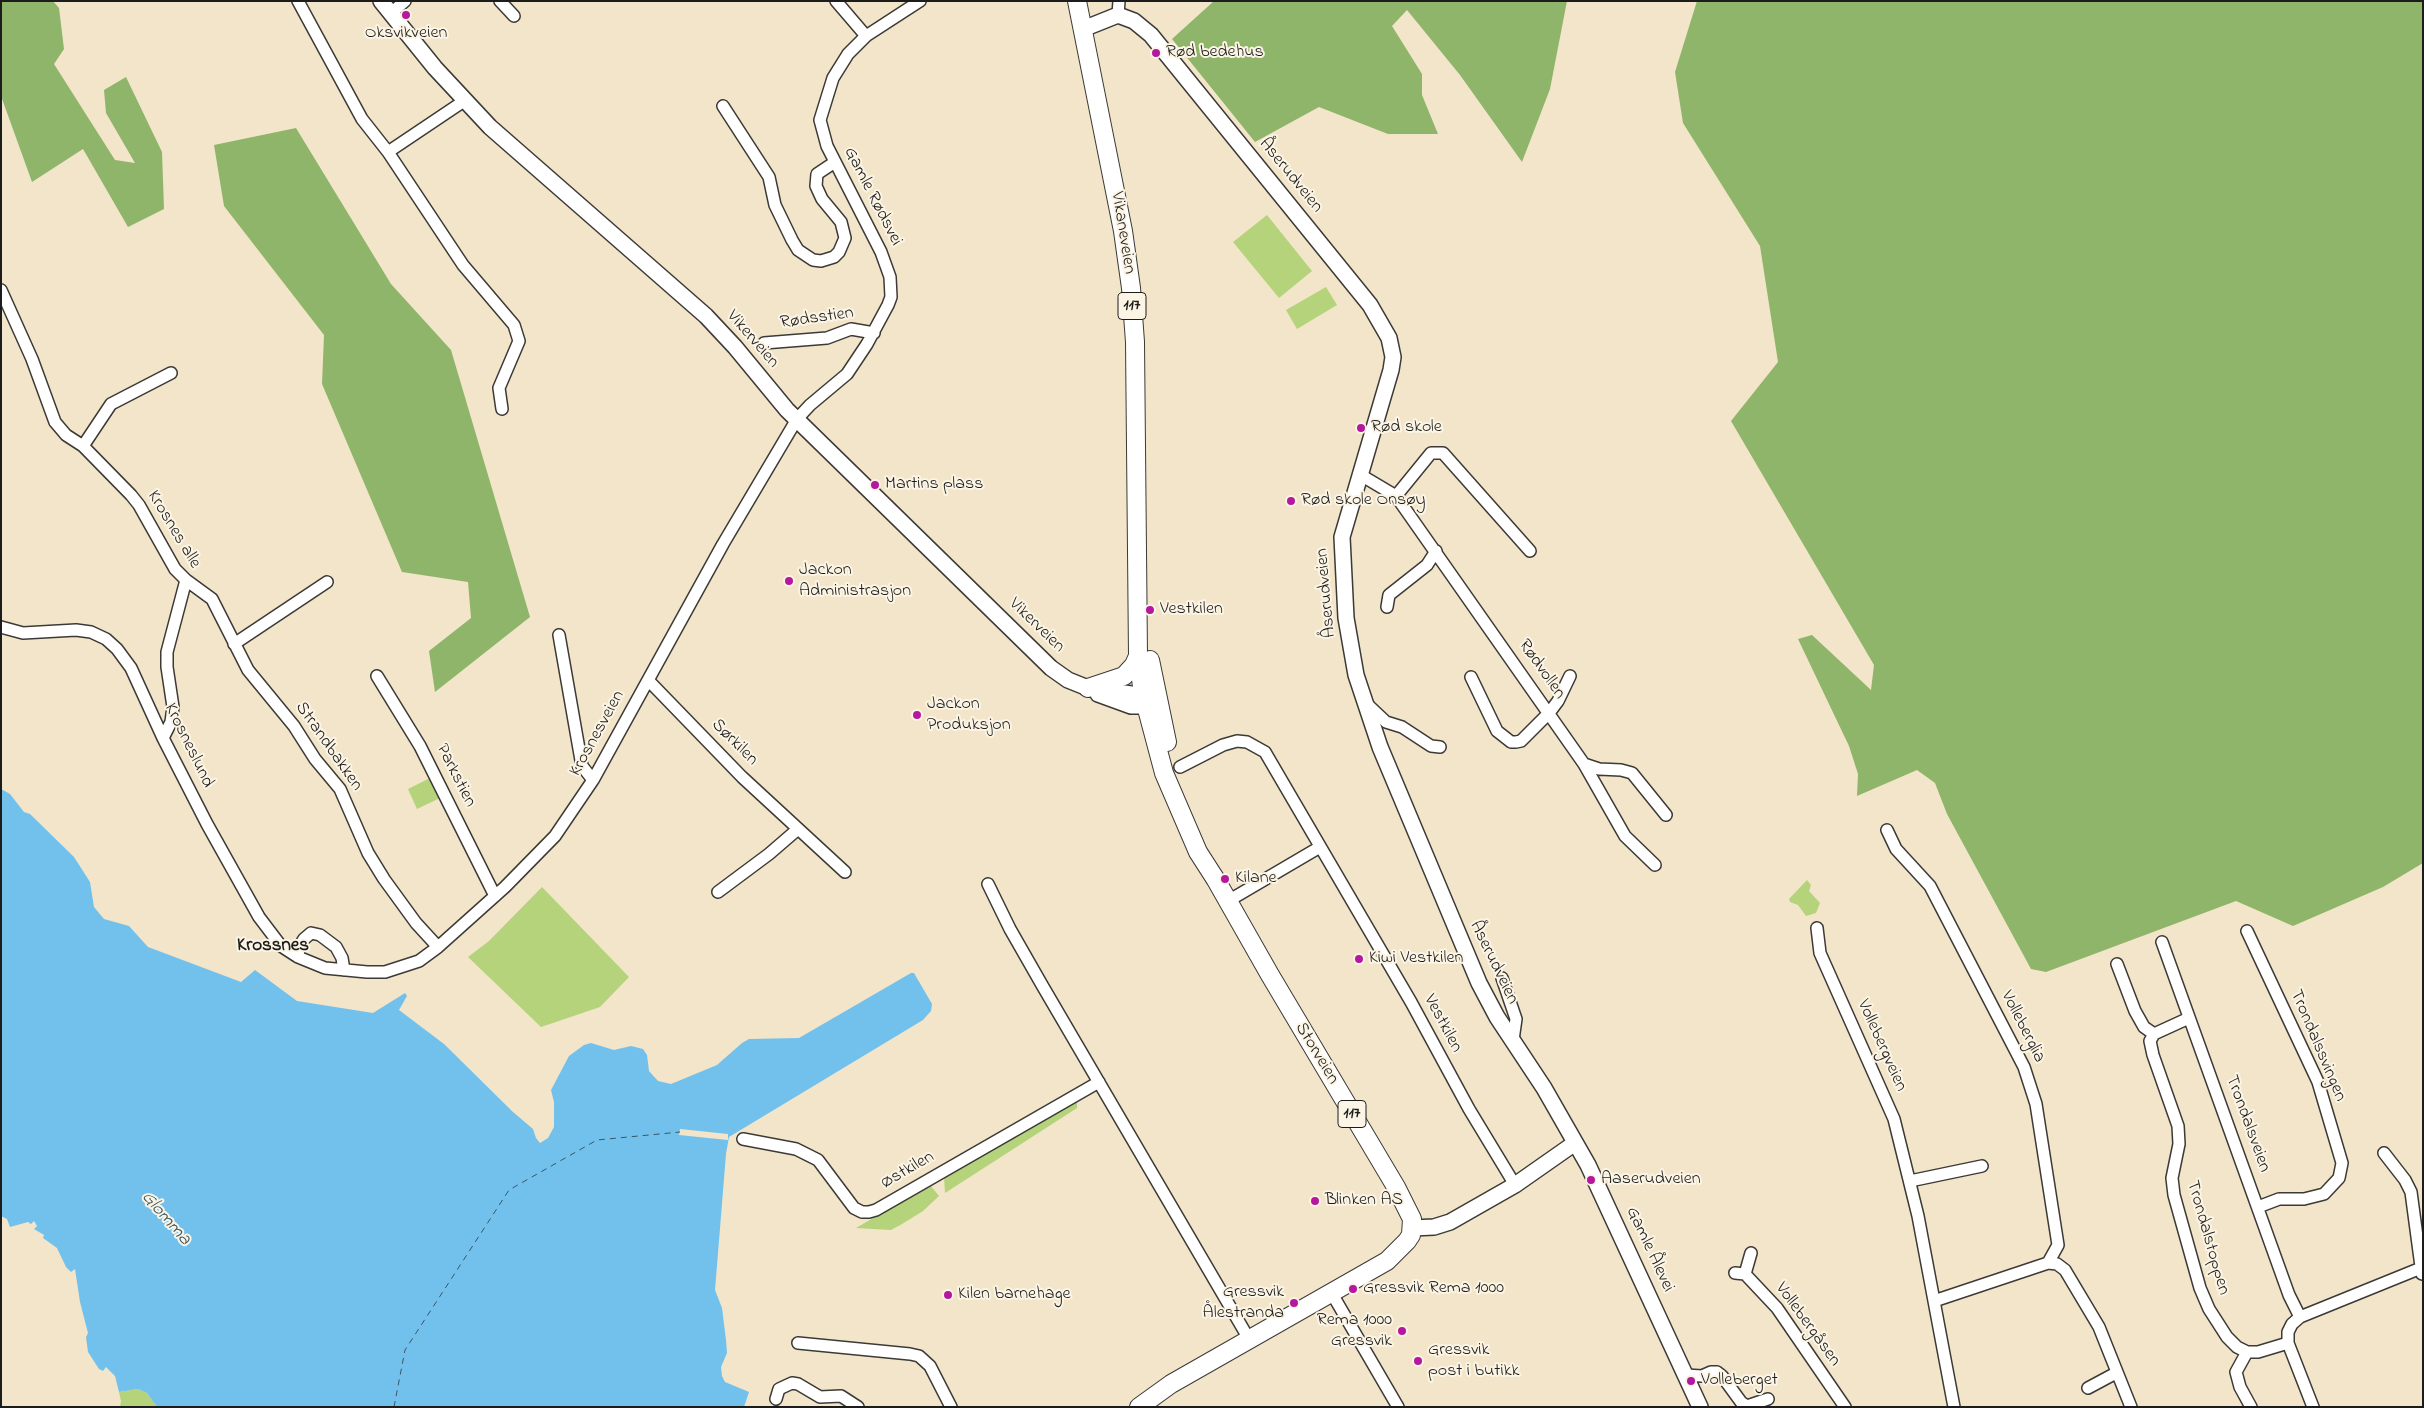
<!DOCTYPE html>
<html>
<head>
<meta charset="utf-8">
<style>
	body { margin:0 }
	#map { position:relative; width:2424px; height:1408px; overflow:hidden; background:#f2e5c9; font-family:"Indie Flower",sans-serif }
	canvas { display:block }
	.frame { position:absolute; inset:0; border:2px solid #1c1c1c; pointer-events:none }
</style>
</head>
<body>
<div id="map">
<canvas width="2424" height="1408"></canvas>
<div class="frame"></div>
</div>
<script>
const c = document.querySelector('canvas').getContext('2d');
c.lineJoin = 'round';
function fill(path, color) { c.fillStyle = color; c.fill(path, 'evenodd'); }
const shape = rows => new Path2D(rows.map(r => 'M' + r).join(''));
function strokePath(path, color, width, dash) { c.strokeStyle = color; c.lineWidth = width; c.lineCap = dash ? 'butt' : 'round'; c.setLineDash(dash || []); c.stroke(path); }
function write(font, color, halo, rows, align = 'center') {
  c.font = font + ' "Indie Flower",sans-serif'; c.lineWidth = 4; c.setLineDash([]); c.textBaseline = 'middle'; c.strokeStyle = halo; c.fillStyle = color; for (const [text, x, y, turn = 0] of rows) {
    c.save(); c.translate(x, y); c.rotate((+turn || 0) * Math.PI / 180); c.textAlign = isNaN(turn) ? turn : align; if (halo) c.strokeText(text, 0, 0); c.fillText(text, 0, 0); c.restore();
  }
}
const green = shape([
	[1267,215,1312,271,1279,298,1233,242],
	[1326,287,1337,305,1297,329,1286,310],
	[432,777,442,797,417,809,408,789],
	[1807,880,1811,885,1809,891,1820,903,1816,913,1806,916,1798,905,1790,902,1789,899],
	[542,887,629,977,600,1007,541,1027,468,957,489,941],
	[1077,1101,1077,1108,945,1193,944,1176],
	[930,1185,939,1196,923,1211,902,1224,891,1230,856,1228],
	[138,1389,147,1393,157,1407,120,1407,121,1401,119,1392]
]);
const forest = shape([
	[1,1,53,1,59,8,64,49,54,64,115,160,135,163,106,113,104,90,126,77,162,152,164,209,128,227,83,149,32,182,1,96],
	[1214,1,1567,1,1550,89,1522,162,1460,75,1407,10,1392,26,1422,74,1422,95,1438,134,1388,134,1319,107,1255,142,1172,39],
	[1697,1,2423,1,2423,863,2383,887,2293,926,2236,901,2046,972,2031,969,1947,814,1935,783,1917,770,1857,796,1858,774,1849,746,1798,639,1812,635,1871,690,1874,665,1731,421,1778,362,1760,246,1683,123,1675,72],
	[296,128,391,284,451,350,530,617,435,692,429,651,471,618,468,582,402,572,322,384,324,335,224,206,214,145]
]);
const water = shape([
	[1,789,10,794,24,812,30,814,74,857,90,882,94,907,104,919,129,926,148,947,241,982,255,970,297,1001,373,1013,405,993,407,996,399,1010,444,1044,513,1112,533,1129,536,1138,540,1143,548,1138,554,1127,554,1102,551,1090,569,1056,584,1045,591,1043,614,1050,631,1046,643,1049,647,1055,649,1071,658,1081,671,1084,717,1065,742,1043,749,1039,799,1038,911,973,914,973,932,1004,931,1011,923,1020,729,1137,726,1154,715,1290,722,1308,726,1340,727,1353,721,1367,722,1376,725,1382,749,1392,744,1407,157,1407,147,1393,138,1389,119,1392,115,1376,106,1367,103,1371,99,1369,88,1352,86,1337,88,1333,80,1302,75,1269,71,1272,66,1267,57,1248,43,1238,44,1235,34,1229,37,1226,34,1221,31,1224,28,1222,10,1227,7,1219,1,1216]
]);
const pier = shape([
	[680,1129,728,1134,728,1140,679,1135]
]);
const ferry = shape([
	[394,1407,405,1350,509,1190,597,1140,680,1132]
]);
const street = shape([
	[298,1,362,119,388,152],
	[500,1,514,16],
	[836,1,866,36],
	[390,14,405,1],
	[1118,15,1119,1],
	[464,101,388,152,463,265,514,325,519,341,499,388,502,409],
	[723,106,769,177,775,205,792,240,798,250,813,260,821,261,834,257,839,252,845,238,841,222,822,199,816,186,817,174,835,162],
	[1,290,32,359,55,422,66,435,83,446,131,495,139,505,175,569,186,580,212,599,248,670,294,726,315,759,340,789,368,853,384,879,416,923,438,947],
	[764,343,827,338,851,329,874,333],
	[83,446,111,404,171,373],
	[1359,474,1396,496,1584,764,1625,836,1655,865],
	[1396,496,1431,453,1443,453,1530,551],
	[1387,607,1389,595,1427,565,1436,551],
	[1,627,23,633,76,630,91,632,106,639,117,649,131,668,163,738,207,824,259,917,281,946,298,957],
	[559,635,582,766,593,780],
	[234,644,327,582],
	[377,676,420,746,495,896],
	[1471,677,1497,731,1511,742,1516,742,1521,741,1549,713,1558,701,1570,676],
	[648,680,742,777,845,872],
	[1368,705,1386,722,1402,727,1431,746,1440,747],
	[163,738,171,722,173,707,167,667,167,652,186,580],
	[1584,764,1599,769,1621,770,1632,773,1666,815],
	[1180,767,1223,745,1237,741,1247,742,1265,752,1411,1002,1469,1109,1515,1185],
	[1887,830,1896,849,1930,886,2024,1067,2036,1104,2058,1245,2048,1263],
	[988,884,1010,929,1042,985,1249,1339],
	[718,892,769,854,798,829],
	[1228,901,1320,847],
	[1817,928,1820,953,1894,1119,1918,1216,1954,1407],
	[2247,931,2318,1082,2342,1163,2339,1178,2324,1194,2304,1199,2279,1199,2258,1207],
	[2162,942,2289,1295,2300,1317],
	[2117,964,2135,1011,2144,1027,2154,1034],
	[344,970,342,958,336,947,320,935,311,933,304,939,299,947,298,957,325,968,367,972,385,972,419,961,438,947,505,887,555,836,593,780,723,544,797,419,810,405,847,374,867,344,888,305,891,297,890,277,881,252,827,146,820,120,833,78,848,54,866,36,920,1],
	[1502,978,1516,1019,1513,1040],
	[2189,1018,2154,1034,2150,1041,2153,1055,2178,1126,2179,1144,2172,1178,2174,1195,2200,1288,2209,1309,2227,1337,2237,1347,2247,1352,2258,1352,2288,1343],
	[743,1139,796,1149,818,1160,854,1208,862,1212,869,1212,876,1210,1099,1082],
	[2384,1153,2405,1180,2411,1192,2422,1274],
	[1910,1181,1982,1166],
	[1735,1273,1745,1274,1777,1308,1845,1407],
	[1745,1274,1751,1253],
	[1331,1292,1398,1407],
	[1934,1301,2048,1263,2057,1264,2065,1270,2099,1327,2131,1407],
	[798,1343,910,1354,919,1356,930,1366,951,1407],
	[2247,1352,2236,1372,2240,1387,2251,1407],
	[1686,1375,1702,1376,1711,1372,1717,1372,1722,1376,1741,1402,1747,1406,1768,1399],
	[2088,1388,2116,1373],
	[776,1399,779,1389,792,1383,798,1384,820,1397,841,1396,858,1407],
	[2313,1407,2288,1343,2288,1332,2292,1324,2300,1317,2421,1268]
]);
const secondary = shape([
	[381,1,435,68,490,127,706,316,735,347,787,410,1051,668,1068,680,1088,688,1153,697],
	[1083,29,1118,15,1134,21,1151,35,1370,305,1389,338,1393,357,1391,370,1342,537,1346,618,1356,675,1380,747,1479,983,1497,1017,1544,1088,1588,1165,1700,1407],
	[1098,694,1131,706,1146,706,1155,699],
	[1412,1228,1434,1227,1450,1222,1515,1185,1575,1143]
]);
const primary = shape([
	[1077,1,1123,231,1131,288,1135,342,1138,656,1143,694,1164,773,1198,852,1216,880,1270,975,1396,1187,1412,1219,1411,1235,1407,1241,1387,1261,1171,1384,1139,1407],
	[1150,660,1167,742],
	[1088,688,1124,676,1134,665,1138,656]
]);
const markers = [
	[406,15,5,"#b5179e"],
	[1156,53,5,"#b5179e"],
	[1361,428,5,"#b5179e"],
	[875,485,5,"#b5179e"],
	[1291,501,5,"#b5179e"],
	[789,581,5,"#b5179e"],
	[1150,610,5,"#b5179e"],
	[917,715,5,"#b5179e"],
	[1225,879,5,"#b5179e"],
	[1359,959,5,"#b5179e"],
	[1591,1180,5,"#b5179e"],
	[1315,1201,5,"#b5179e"],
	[1353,1289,5,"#b5179e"],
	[948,1295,5,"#b5179e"],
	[1294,1303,5,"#b5179e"],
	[1402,1331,5,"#b5179e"],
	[1418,1361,5,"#b5179e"],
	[1691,1381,5,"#b5179e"]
];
const shields = [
	[1132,306,28],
	[1352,1114,28]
];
const shieldNames = [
	["117",1132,306],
	["117",1352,1114]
];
const poiNames = [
	["Oksvikveien",406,34,"center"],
	["Rød bedehus",1166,53],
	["Rød skole",1371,428],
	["Martins plass",885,485],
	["Rød skole Onsøy",1301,501],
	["Jackon",799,571],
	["Administrasjon",799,592],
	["Vestkilen",1160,610],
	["Jackon",927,705],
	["Produksjon",927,726],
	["Kilane",1235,879],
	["Kiwi Vestkilen",1369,959],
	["Aaserudveien",1601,1180],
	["Blinken AS",1325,1201],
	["Gressvik Rema 1000",1363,1289],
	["Gressvik",1284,1293,"right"],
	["Ålestranda",1284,1314,"right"],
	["Kilen barnehage",958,1295],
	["Rema 1000",1392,1321,"right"],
	["Gressvik",1392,1342,"right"],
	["Gressvik",1428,1351],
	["post i butikk",1428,1372],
	["Volleberget",1701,1381]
];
const streetNames = [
	["Åserudveien",1290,176,51],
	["Gamle Rødsvei",872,197,63],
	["Vikaneveien",1122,233,81],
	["Rødsstien",817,319,-8],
	["Vikerveien",752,340,49],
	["Krosnes alle",173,530,59],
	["Åserudveien",1327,593,-95],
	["Vikerveien",1036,626,44],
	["Rødvollen",1541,670,55],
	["Krosnesveien",598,734,-61],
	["Sørkilen",734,743,45],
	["Krosneslund",188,746,64],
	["Strandbakken",328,747,55],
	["Parkstien",455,776,63],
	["Åserudveien",1493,963,64],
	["Vestkilen",1442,1024,62],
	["Volleberglia",2022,1027,63],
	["Vollebergveien",1881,1046,66],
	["Trondalssvingen",2317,1046,67],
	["Storveien",1316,1054,59],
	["Trondalsveien",2247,1124,70],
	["Østkilen",908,1171,-30],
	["Trondalstoppen",2207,1238,74],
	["Gamle Ålevei",1649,1250,65],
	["Vollebergåsen",1807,1325,54]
];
const neighbourhoodNames = [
	["Krossnes",273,947]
];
const waterNames = [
	["Glomma",165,1219,49]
];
fill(green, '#b4d37a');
fill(forest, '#8fb56a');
fill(water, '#72c1ed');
fill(pier, '#f2e5c9');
strokePath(ferry, '#3a5665', 1, [6, 5]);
strokePath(street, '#3c3a36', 14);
strokePath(secondary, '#3c3a36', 18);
strokePath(primary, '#3c3a36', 20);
strokePath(street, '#fff', 11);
strokePath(secondary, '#fff', 15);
strokePath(primary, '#fff', 18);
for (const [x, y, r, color] of markers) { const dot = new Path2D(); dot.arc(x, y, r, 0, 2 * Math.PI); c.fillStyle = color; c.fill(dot); strokePath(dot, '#fcf5e5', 2); }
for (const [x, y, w] of shields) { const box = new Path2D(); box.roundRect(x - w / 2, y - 13.5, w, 27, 4); c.fillStyle = '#fcf5e5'; c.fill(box); strokePath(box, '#1c1c1c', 1); }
write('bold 16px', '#1c1c1c', null, shieldNames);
write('18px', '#1c1c1c', '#fcf5e5', poiNames, 'left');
write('18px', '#1c1c1c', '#fcf5e5', streetNames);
write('bold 19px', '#1c1c1c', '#fcf5e5', neighbourhoodNames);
write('italic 19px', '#3a5665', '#fcf5e5', waterNames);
</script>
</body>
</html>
